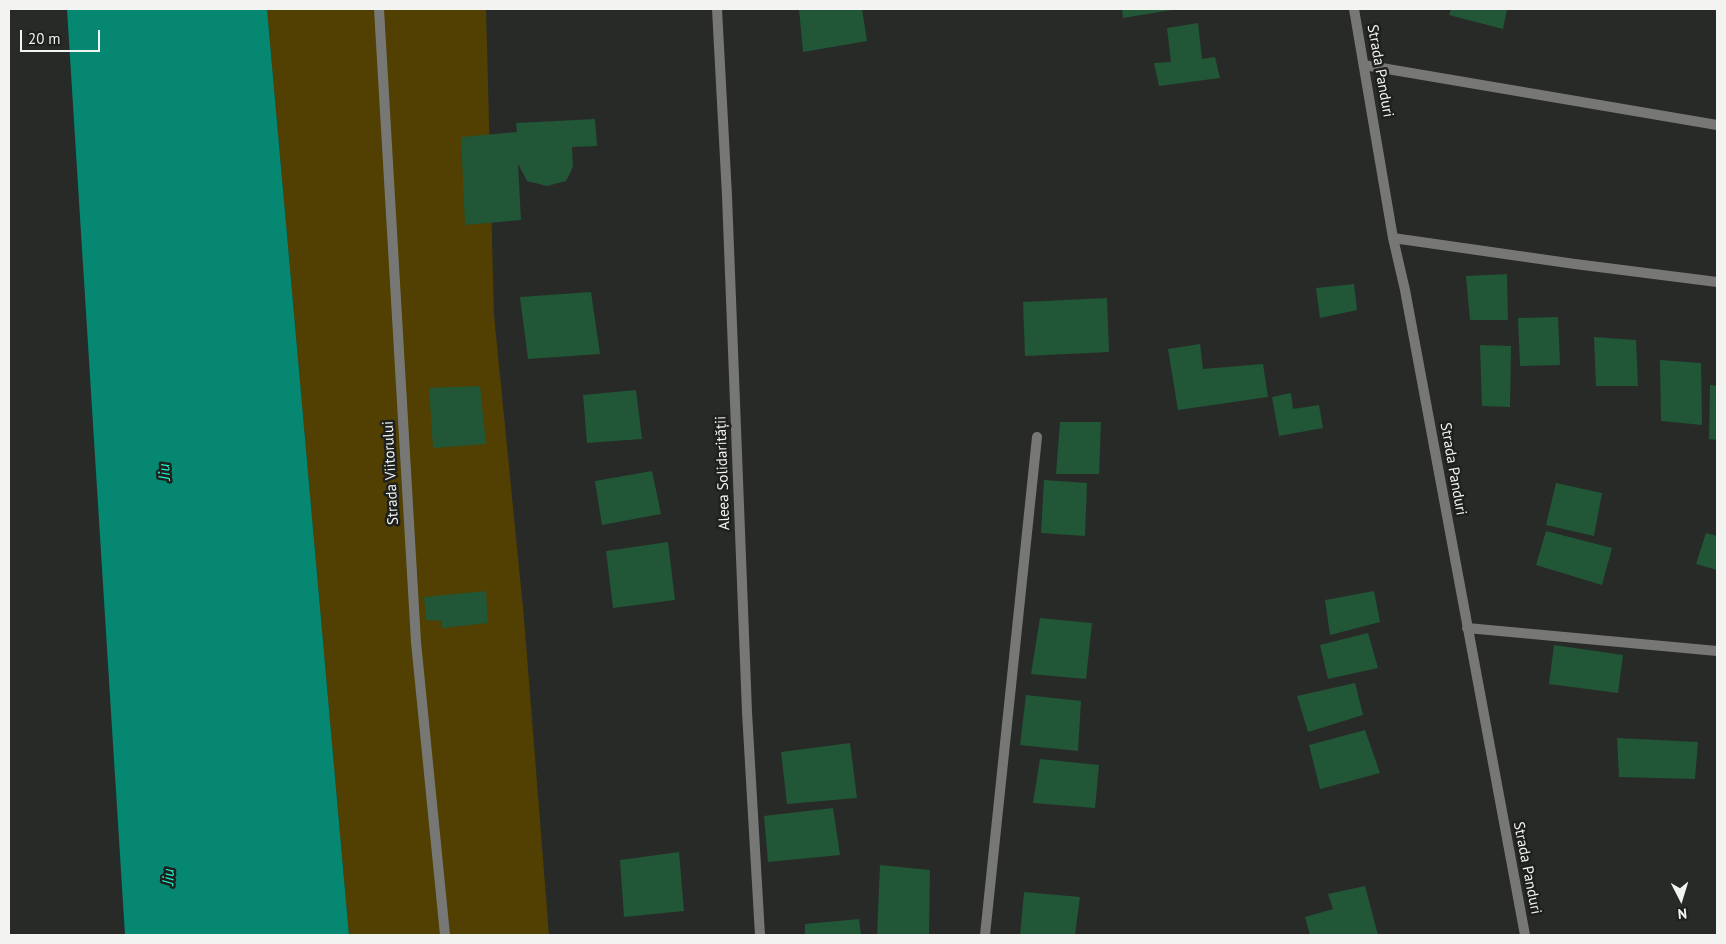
<!DOCTYPE html>
<html>
<head>
<meta charset="utf-8">
<style>
	body { margin:0 }
	#map { position:relative; width:1726px; height:944px; overflow:hidden; background:#282a27; font-family:"PT Sans",sans-serif }
	canvas { display:block }
	.frame { position:absolute; inset:0; border:10px solid #f3f4f2; pointer-events:none }
	.north { position:absolute; left:1656px; top:874px; width:50px; height:50px; -webkit-text-stroke:4px #1e201d; paint-order:stroke; rotate:175deg; font-size:14px; font-weight:700; line-height:20px; text-align:center; color:#f3f4f2 }
	.north::after { content:''; display:block; margin:auto; width:18px; height:22px; background:#f3f4f2; clip-path:polygon(50% 0,100% 100%,50% 72%,0 100%) }
	.scale { position:absolute; left:20px; top:30px; width:80px; height:22px; box-sizing:border-box; border:2px solid #f3f4f2; border-top:0; padding-left:6px; font-size:15px; line-height:18px; white-space:nowrap; color:#f3f4f2; -webkit-text-stroke:4px #1e201d; paint-order:stroke }
</style>
</head>
<body>
<div id="map">
<canvas width="1726" height="944"></canvas>
<div class="frame"></div>
<div class="north">N</div>
<div class="scale">20 m</div>
</div>
<script>
const c = document.querySelector('canvas').getContext('2d');
c.lineJoin = 'round';
function fill(path, color) { c.fillStyle = color; c.fill(path, 'evenodd'); }
const shape = rows => new Path2D(rows.map(r => 'M' + r).join(''));
function strokePath(path, color, width, dash) { c.strokeStyle = color; c.lineWidth = width; c.lineCap = dash ? 'butt' : 'round'; c.setLineDash(dash || []); c.stroke(path); }
function write(font, color, halo, rows, align = 'center') {
  c.font = font + ' "PT Sans",sans-serif'; c.lineWidth = 5; c.setLineDash([]); c.textBaseline = 'middle'; c.strokeStyle = halo; c.fillStyle = color; for (const [text, x, y, turn = 0] of rows) {
    c.save(); c.translate(x, y); c.rotate((+turn || 0) * Math.PI / 180); c.textAlign = isNaN(turn) ? turn : align; if (halo) c.strokeText(text, 0, 0); c.fillText(text, 0, 0); c.restore();
  }
}
const green = shape([
	[267,9,486,9,494,315,524,618,549,935,349,935]
]);
const water = shape([
	[67,9,267,9,349,935,125,935]
]);
const building = shape([
	[799,9,862,9,867,41,803,52],
	[1122,9,1172,9,1172,10,1123,18],
	[1451,9,1507,9,1503,29,1449,15],
	[1198,23,1202,59,1215,57,1220,78,1159,86,1154,63,1171,62,1167,28],
	[595,119,597,146,572,147,573,167,566,181,547,186,527,181,518,164,521,220,465,225,461,137,517,132,516,123],
	[1507,274,1508,320,1470,320,1466,276],
	[1354,284,1357,310,1320,318,1316,288],
	[591,292,600,354,528,359,520,297],
	[1107,298,1109,352,1025,356,1023,302],
	[1558,317,1560,365,1520,366,1518,318],
	[1594,337,1636,340,1638,386,1596,386],
	[1200,344,1203,369,1263,364,1268,397,1178,410,1168,349],
	[1480,345,1511,346,1510,407,1482,406],
	[1660,360,1701,363,1702,425,1661,421],
	[1710,385,1717,386,1717,440,1709,439],
	[480,386,486,444,433,448,429,388],
	[636,390,642,439,587,443,583,395],
	[1291,393,1293,409,1319,405,1323,428,1279,436,1272,397],
	[1060,422,1101,422,1099,474,1056,474],
	[652,471,661,514,602,525,595,481],
	[1044,480,1087,483,1085,536,1041,533],
	[1556,483,1602,493,1594,536,1546,525],
	[1546,531,1612,548,1602,585,1536,565],
	[1706,533,1717,536,1717,570,1696,564],
	[668,542,675,600,613,608,606,551],
	[486,591,488,623,442,628,442,621,426,620,424,597],
	[1374,591,1380,622,1330,635,1325,600],
	[1040,618,1092,623,1086,679,1031,674],
	[1368,633,1378,668,1328,679,1320,645],
	[1554,645,1623,655,1618,693,1549,684],
	[1355,683,1363,715,1308,732,1297,696],
	[1026,695,1081,701,1078,751,1020,745],
	[1365,730,1380,773,1320,789,1309,745],
	[1617,738,1698,742,1695,779,1619,777],
	[850,743,857,798,787,804,781,752],
	[1040,759,1099,765,1095,808,1033,803],
	[833,808,840,855,768,862,764,816],
	[679,852,684,911,624,917,620,860],
	[880,865,930,870,929,935,877,935],
	[1365,886,1378,935,1310,935,1305,917,1333,909,1328,894],
	[1024,892,1080,897,1075,935,1020,935],
	[859,919,861,935,805,935,805,924]
]);
const minor = shape([
	[379,9,416,642,445,935],
	[717,9,727,196,747,712,760,935],
	[1354,9,1393,238,1405,290,1525,935],
	[1364,65,1717,125],
	[1393,238,1575,264,1717,282],
	[1467,628,1717,651],
	[985,935,1037,437]
]);
const streetNames = [
	["Strada Panduri",1380,71,80],
	["Strada Panduri",1453,469,80],
	["Strada Viitorului",391,473,-93],
	["Aleea Solidarității",723,473,-92],
	["Strada Panduri",1527,868,79]
];
const waterNames = [
	["Jiu",165,472,-93],
	["Jiu",169,877,-87]
];
fill(green, '#514001');
fill(water, '#068771');
fill(building, '#215637');
strokePath(minor, '#777876', 10);
write('15px', '#f3f4f2', '#1e201d', streetNames);
write('italic 16px', '#20f5d0', '#1e201d', waterNames);
</script>
</body>
</html>
